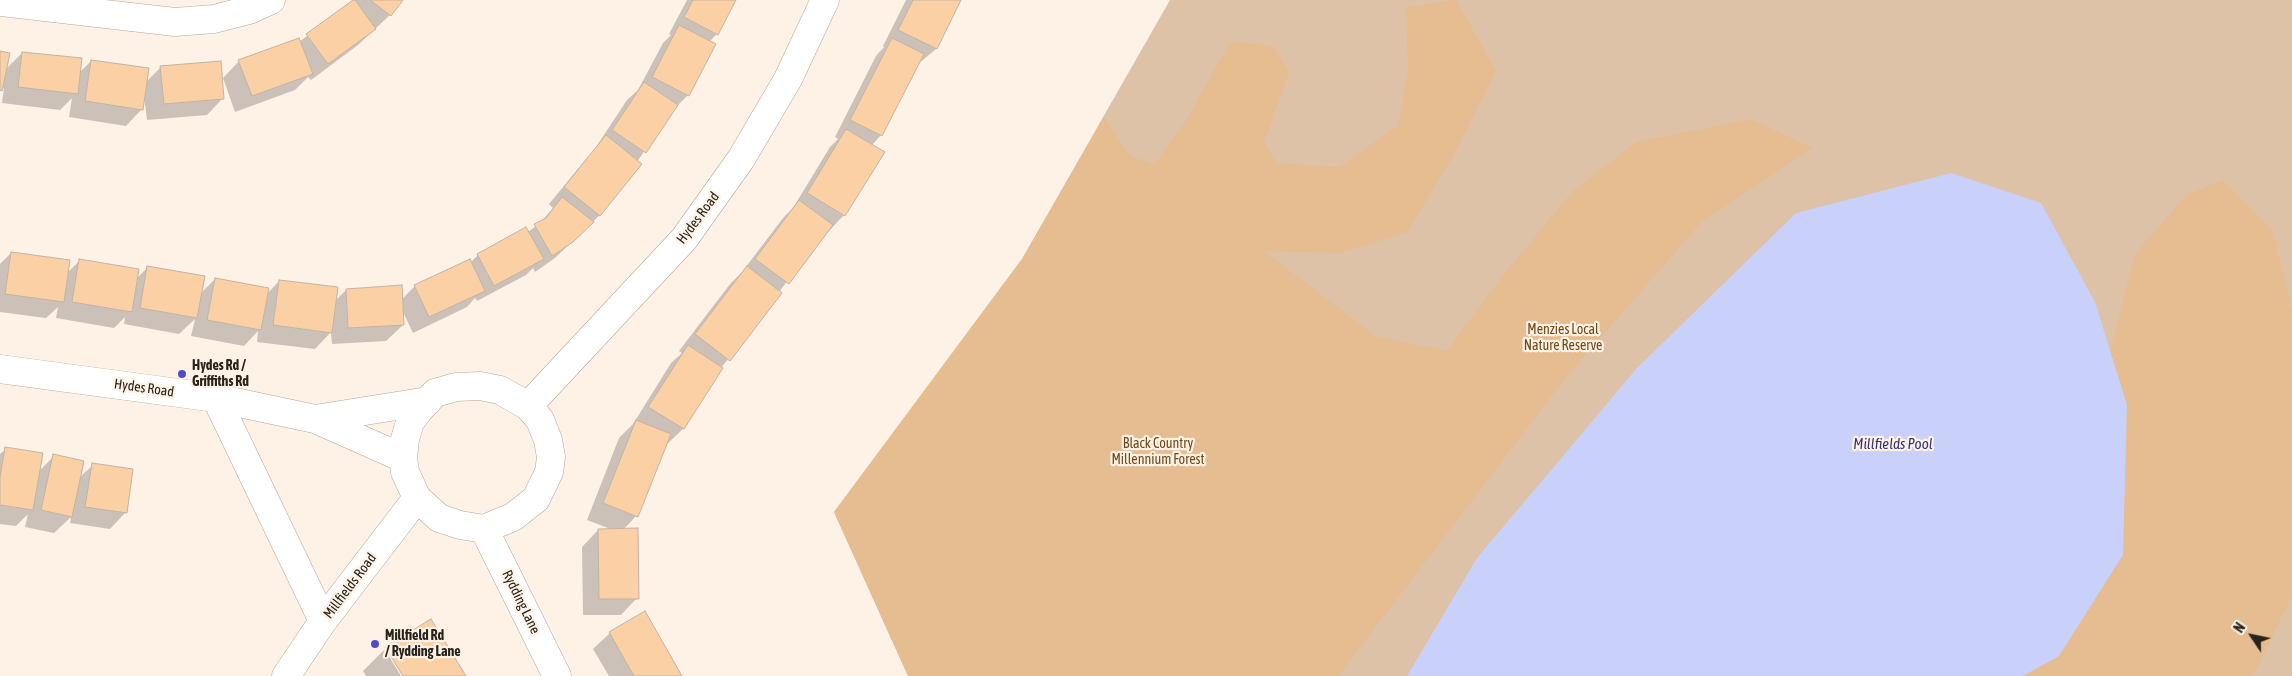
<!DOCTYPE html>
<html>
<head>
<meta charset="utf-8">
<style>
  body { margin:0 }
  #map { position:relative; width:2292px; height:676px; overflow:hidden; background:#fef2e6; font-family:"Asap Condensed",sans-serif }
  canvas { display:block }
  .north { position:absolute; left:2227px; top:611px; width:50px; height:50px; -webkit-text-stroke:4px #fef2e6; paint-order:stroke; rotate:304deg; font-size:14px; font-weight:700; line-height:20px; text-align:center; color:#28231d }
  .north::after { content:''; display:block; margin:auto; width:18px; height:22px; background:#28231d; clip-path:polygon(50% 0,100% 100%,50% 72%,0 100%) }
</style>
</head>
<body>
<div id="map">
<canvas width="2292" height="676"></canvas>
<div class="north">N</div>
</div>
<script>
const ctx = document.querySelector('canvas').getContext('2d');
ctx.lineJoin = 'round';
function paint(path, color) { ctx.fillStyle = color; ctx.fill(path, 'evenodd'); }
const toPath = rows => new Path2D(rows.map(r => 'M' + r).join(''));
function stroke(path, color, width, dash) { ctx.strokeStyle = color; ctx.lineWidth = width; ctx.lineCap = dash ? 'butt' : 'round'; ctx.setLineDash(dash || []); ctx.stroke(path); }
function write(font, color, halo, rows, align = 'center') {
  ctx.font = font + ' "Asap Condensed",sans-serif'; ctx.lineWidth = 4.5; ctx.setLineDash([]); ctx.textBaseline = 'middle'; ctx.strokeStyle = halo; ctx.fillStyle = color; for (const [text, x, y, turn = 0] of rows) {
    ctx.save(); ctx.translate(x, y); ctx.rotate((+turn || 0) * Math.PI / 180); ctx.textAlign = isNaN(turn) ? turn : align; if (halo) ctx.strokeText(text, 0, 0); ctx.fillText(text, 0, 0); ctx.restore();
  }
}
paint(toPath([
  [1170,0,2292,0,2292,676,908,676,834,512,1022,259]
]), '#ddc2a7');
paint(toPath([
  [1456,0,1496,71,1453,156,1407,232,1341,253,1264,251,1375,336,1447,351,1501,278,1573,191,1637,142,1751,119,1812,148,1701,222,1562,382,1338,676,908,676,834,512,1022,259,1104,117,1129,155,1154,165,1186,121,1230,42,1273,46,1289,72,1264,142,1276,163,1339,167,1398,126,1408,68,1406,7],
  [2223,180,2272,230,2292,308,2292,595,2253,676,2023,676,2059,656,2127,405,2110,351,2135,254,2187,195]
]), '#e6bc91');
paint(toPath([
  [1951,173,2041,203,2095,302,2127,405,2123,555,2059,656,2023,676,1407,676,1477,558,1637,368,1796,213]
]), '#c9d0fa');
paint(toPath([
  [354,0,402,0,390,15,358,45,311,80,308,77,295,90,235,112,223,78,239,61,299,42],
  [687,0,735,0,717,34,709,42,688,95,673,110,600,215,555,258,535,272,533,268,526,275,477,301,475,298,467,307,413,333,402,310,403,325,386,341,332,344,331,332,315,349,257,342,258,331,244,346,191,336,195,319,179,334,124,324,125,317,114,328,56,318,58,307,46,318,0,312,0,264,11,253,67,273,80,260,136,279,148,267,200,294,215,279,267,294,279,281,335,301,346,290,401,300,415,286,470,263,478,255,528,232,540,223,553,208,549,204,596,147,627,100,638,90,663,43,671,35,669,34],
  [906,0,960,0,936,49,918,64,881,135,872,145,844,215,828,232,826,231,779,292,780,293,721,368,683,429,666,445,636,516,623,530,637,598,621,615,583,615,582,547,598,530,613,530,587,520,619,438,633,424,671,363,682,353,679,351,730,284,742,272,783,218,793,208,830,147,838,139,835,137,876,56,884,47,883,46],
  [0,52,5,70,22,53,79,73,91,61,146,82,161,67,223,98,207,115,147,120,144,95,142,109,126,126,69,117,72,98,60,110,2,103,4,88,0,91],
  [6,449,39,471,54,456,79,478,93,465,126,512,110,529,70,523,71,517,54,533,25,527,28,514,16,526,0,524,0,454],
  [610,633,681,676,609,676,593,649],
  [386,648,465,676,404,676,390,653,387,653,401,676,366,676,363,671]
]), '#0003');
const building = toPath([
  [353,0,355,0,376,29,328,64,306,34,353,0],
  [370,0,403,0,391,16,370,0],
  [693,0,736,0,718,35,684,17,693,0],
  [913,0,961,0,937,49,898,30,913,0],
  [679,25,716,44,689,96,652,77,679,25],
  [299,38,313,74,252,96,238,60,299,38],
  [892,38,924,54,882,136,850,120,892,38],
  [0,51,10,53,2,91,0,90,0,51],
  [22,52,82,58,78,94,18,87,22,52],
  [91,60,149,68,143,110,85,101,91,60],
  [221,61,224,99,164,104,160,66,221,61],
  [644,82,678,105,646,153,612,130,644,82],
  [846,129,885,152,845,216,807,193,846,129],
  [606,135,642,164,600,216,564,187,606,135],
  [562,197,594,222,573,242,552,256,534,224,546,218,562,197],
  [799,200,833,225,789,284,755,259,799,200],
  [526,227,544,259,494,286,477,254,526,227],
  [11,252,70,260,64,302,5,294,11,252],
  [79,259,139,269,132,312,72,302,79,259],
  [470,259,485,291,429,317,414,285,470,259],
  [147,266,205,276,197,318,140,308,147,266],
  [747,266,782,293,730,361,695,334,747,266],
  [215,278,269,288,261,330,207,320,215,278],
  [279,280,338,287,332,333,273,325,279,280],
  [402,285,404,325,348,328,346,289,402,285],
  [688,345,723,368,684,429,648,407,688,345],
  [636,420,671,434,638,517,603,503,636,420],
  [5,447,43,453,33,510,0,505,0,477,5,447],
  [53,454,84,461,72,517,41,510,53,454],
  [92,463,133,469,127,513,85,507,92,463],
  [638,528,639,599,599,599,598,529,638,528],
  [645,611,682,676,634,676,609,632,645,611],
  [431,619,466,676,403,676,385,647,431,619]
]);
paint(building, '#fbd0a5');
stroke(building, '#c1b3a4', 1);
const minor = toPath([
  [0,2,175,22,214,19,249,10,271,0],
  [0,369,216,398,315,419,403,458],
  [480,386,500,390,528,406,540,420,548,440,551,457,549,472,536,499,513,517,484,529,460,525,439,518,417,498,405,472,403,458,405,439,410,422,419,410,435,393,456,387,480,386],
  [216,398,323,621],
  [528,406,684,239,741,159,788,79,825,0],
  [315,419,428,401],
  [484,529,557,676],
  [286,676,323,621,417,498]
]);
stroke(minor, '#b4a698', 29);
stroke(minor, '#fff', 28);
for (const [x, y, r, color] of [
  [182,374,5,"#4e4ec4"],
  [375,644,5,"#4e4ec4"]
]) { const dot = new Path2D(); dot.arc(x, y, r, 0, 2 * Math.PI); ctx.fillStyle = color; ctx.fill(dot); stroke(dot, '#fef2e6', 2); }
write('14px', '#28231d', '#fef2e6', [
  ["Hydes Road",698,218,-53],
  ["Hydes Road",144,388,8],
  ["Millfields Road",350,586,-53],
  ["Rydding Lane",521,602,64]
]);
write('14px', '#714917', '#fef2e6', [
  ["Menzies Local",1563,330],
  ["Nature Reserve",1563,346],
  ["Black Country",1158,444],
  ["Millennium Forest",1158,460]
]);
write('bold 14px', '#28231d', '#fef2e6', [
  ["Hydes Rd /",192,366],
  ["Griffiths Rd",192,382],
  ["Millfield Rd",385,636],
  ["/ Rydding Lane",385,652]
], 'left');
write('italic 15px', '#323573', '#fef2e6', [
  ["Millfields Pool",1893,444]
]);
</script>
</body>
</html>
